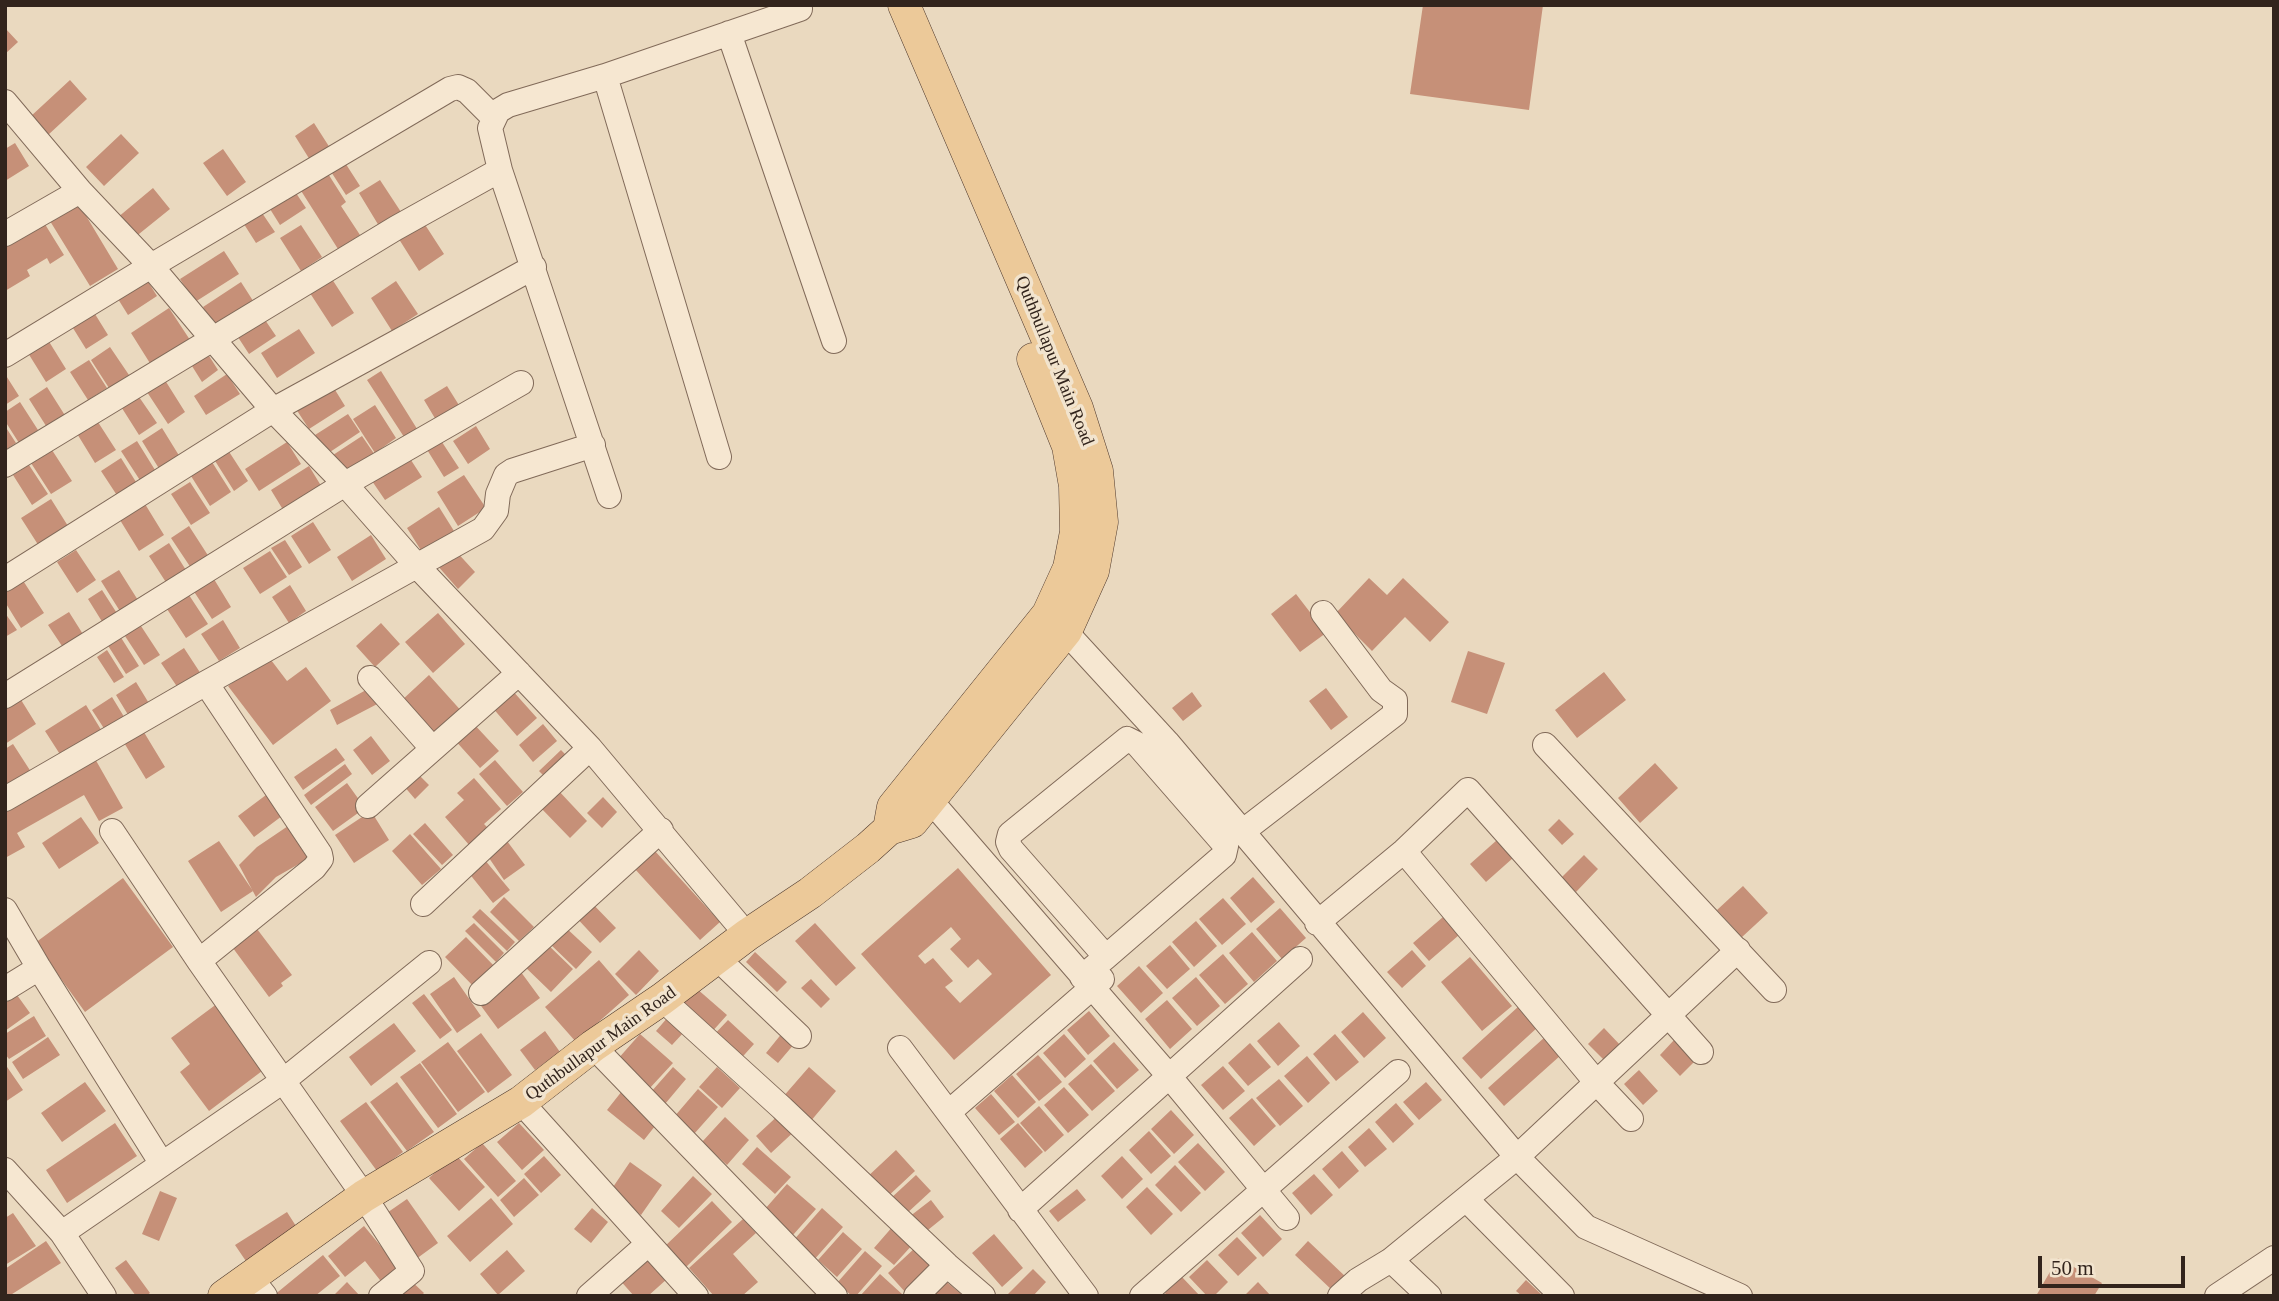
<!DOCTYPE html>
<html>
<head>
<meta charset="utf-8">
<style>
  body { margin:0 }
  #map { position:relative; width:2279px; height:1301px; overflow:hidden; background:#ead9bf; font-family:"Times New Roman",serif }
  canvas { display:block }
  .frame { position:absolute; inset:0; border:7px solid #32241c; pointer-events:none }
  .scale { position:absolute; left:2038px; top:1256px; width:147px; height:32px; box-sizing:border-box; border:4px solid #32241c; border-top:0; padding-left:9px; font-size:21px; line-height:24px; white-space:nowrap; color:#32241c; -webkit-text-stroke:5px #f2e4ce; paint-order:stroke }
</style>
</head>
<body>
<div id="map">
<canvas width="2279" height="1301"></canvas>
<div class="frame"></div>
<div class="scale">50 m</div>
</div>
<script>
const ctx = document.querySelector('canvas').getContext('2d');
ctx.lineJoin = 'round';
function paint(path, color) { ctx.fillStyle = color; ctx.fill(path, 'evenodd'); }
const toPath = rows => new Path2D(rows.map(r => 'M' + r).join(''));
function stroke(path, color, width, dash) { ctx.strokeStyle = color; ctx.lineWidth = width; ctx.lineCap = dash ? 'butt' : 'round'; ctx.setLineDash(dash || []); ctx.stroke(path); }
function write(font, color, halo, rows, align = 'center') {
  ctx.font = font + ' "Times New Roman",serif'; ctx.lineWidth = 7; ctx.setLineDash([]); ctx.textBaseline = 'middle'; ctx.strokeStyle = halo; ctx.fillStyle = color; for (const [text, x, y, turn = 0] of rows) {
    ctx.save(); ctx.translate(x, y); ctx.rotate((+turn || 0) * Math.PI / 180); ctx.textAlign = isNaN(turn) ? turn : align; if (halo) ctx.strokeText(text, 0, 0); ctx.fillText(text, 0, 0); ctx.restore();
  }
}
paint(toPath([
  [1423,5,1543,5,1529,110,1410,94],
  [5,28,18,42,5,54],
  [70,80,87,99,48,135,30,117],
  [314,123,330,148,310,160,295,136],
  [121,134,139,153,104,186,86,167],
  [15,143,29,166,5,181,5,149],
  [223,149,246,182,227,196,203,163],
  [342,158,360,186,346,195,328,167],
  [325,169,346,202,341,206,360,235,338,249,298,186],
  [380,180,401,212,379,226,359,193],
  [290,184,306,208,280,225,265,201],
  [153,188,170,209,134,238,117,218],
  [79,204,118,269,90,286,50,221],
  [260,210,275,232,256,243,242,221],
  [422,220,444,254,419,271,397,236],
  [43,221,64,255,50,264,47,258,27,270,30,276,5,291,5,245],
  [301,225,322,257,301,271,280,238],
  [224,251,239,274,195,302,180,279],
  [330,276,354,313,332,327,308,290],
  [147,280,157,296,128,315,118,299],
  [396,281,418,314,392,331,371,298],
  [241,282,257,307,218,331,203,307],
  [90,306,108,335,86,349,68,320],
  [169,308,192,343,153,368,131,333],
  [261,314,276,336,249,354,234,331],
  [299,329,315,353,277,378,261,353],
  [48,340,66,369,46,382,28,353],
  [110,347,129,375,109,388,91,360],
  [204,348,218,370,202,382,187,358],
  [89,360,107,388,88,400,70,372],
  [381,371,419,432,406,440,367,380],
  [5,374,19,396,5,405],
  [227,374,240,394,206,415,194,396],
  [163,377,185,412,168,424,145,389],
  [332,385,345,406,309,429,296,409],
  [447,386,462,410,439,425,424,400],
  [47,387,66,417,48,429,29,399],
  [137,394,157,423,139,435,120,405],
  [20,402,38,430,19,443,5,421,5,412],
  [375,405,396,438,375,453,353,419],
  [348,414,360,432,327,454,315,435],
  [96,419,116,450,95,463,76,432],
  [5,426,16,443,5,450],
  [476,426,490,449,468,464,453,441],
  [162,428,183,462,163,475,142,441],
  [362,436,375,455,343,476,330,457],
  [440,439,459,468,444,477,426,448],
  [137,441,160,478,145,488,121,451],
  [287,442,301,464,259,491,245,469],
  [226,447,248,481,234,491,212,456],
  [52,450,72,481,51,494,31,463],
  [409,457,422,477,385,500,372,481],
  [121,458,141,490,122,503,101,471],
  [212,462,231,492,210,506,191,476],
  [29,465,48,494,32,505,13,475],
  [309,466,323,489,285,513,271,490],
  [464,475,486,508,458,526,437,492],
  [190,482,210,513,191,525,171,494],
  [51,499,73,534,44,554,21,518],
  [145,504,164,535,139,551,120,520],
  [439,507,454,531,422,552,407,528],
  [313,522,331,550,309,564,291,536],
  [189,526,209,557,191,568,171,538],
  [371,535,386,559,352,581,337,557],
  [285,540,302,567,289,575,271,548],
  [169,543,189,575,169,587,149,556],
  [454,549,475,572,458,589,437,565],
  [76,550,96,580,77,593,57,562],
  [270,551,287,577,260,594,243,568],
  [119,570,141,605,123,616,101,581],
  [209,571,231,607,212,619,189,584],
  [1369,578,1387,595,1403,578,1449,622,1430,642,1405,617,1372,651,1335,614],
  [22,579,44,613,21,628,5,602,5,590],
  [290,585,306,611,289,623,272,597],
  [102,590,120,618,106,628,88,599],
  [1296,594,1326,633,1300,652,1271,614],
  [189,595,208,624,186,638,167,609],
  [69,612,86,639,66,652,48,625],
  [5,613,17,630,5,637],
  [438,613,465,644,433,673,405,642],
  [223,620,240,648,219,661,201,634],
  [139,623,160,655,144,665,123,633],
  [381,623,400,644,375,667,356,646],
  [120,636,139,666,126,674,107,644],
  [184,648,201,674,178,688,161,663],
  [107,650,124,677,114,683,97,657],
  [1468,651,1505,663,1487,714,1451,702],
  [268,656,287,681,306,667,331,701,273,745,228,686],
  [1604,672,1626,700,1577,738,1555,710],
  [429,675,464,714,435,739,401,701],
  [136,682,150,705,130,718,116,695],
  [375,685,383,701,337,725,330,710],
  [1326,688,1348,717,1331,730,1309,701],
  [511,689,537,718,517,736,491,706],
  [1192,692,1202,706,1183,721,1172,708],
  [18,695,36,724,5,744,5,703],
  [112,697,126,720,107,733,92,710],
  [86,705,103,733,63,759,45,731],
  [472,722,499,751,480,768,453,738],
  [543,724,557,741,533,762,519,745],
  [142,729,165,767,146,779,123,741],
  [371,736,390,761,372,775,353,750],
  [13,744,33,775,11,789,5,780,5,749],
  [336,748,345,760,303,790,294,777],
  [561,750,568,757,546,778,539,771],
  [94,757,123,808,99,821,84,795,17,833,25,847,5,858,5,807],
  [495,760,523,792,507,806,479,774],
  [1655,763,1678,788,1640,823,1618,798],
  [345,764,352,774,311,805,304,795],
  [417,773,429,785,415,799,403,785],
  [474,778,501,809,484,824,489,829,470,846,445,817,464,800,457,793],
  [347,783,365,808,333,831,315,807],
  [557,789,587,821,570,838,539,806],
  [266,795,282,816,254,837,238,816],
  [603,797,617,812,602,828,587,813],
  [371,811,389,840,354,863,335,835],
  [81,817,99,843,59,869,42,843],
  [1559,819,1574,834,1562,845,1548,830],
  [425,823,453,855,442,865,413,834],
  [291,824,313,856,276,877,256,897,239,865,257,847],
  [410,834,441,869,422,885,392,851],
  [1497,840,1513,858,1486,882,1470,864],
  [219,841,253,891,221,912,188,861],
  [507,841,525,865,504,880,487,855],
  [654,850,720,922,700,940,634,868],
  [1584,855,1598,869,1576,892,1561,878],
  [484,859,510,890,493,903,468,872],
  [958,868,1051,975,954,1060,861,954],
  [951,927,961,939,950,949,968,968,978,959,992,974,960,1003,945,987,953,981,933,958,925,964,918,956],
  [1253,877,1275,902,1251,923,1230,898],
  [123,878,173,947,85,1012,35,943],
  [1743,886,1768,913,1742,937,1717,910],
  [504,897,534,927,519,941,490,912],
  [1223,898,1246,924,1222,945,1199,919],
  [588,899,616,928,600,943,573,914],
  [1280,908,1306,938,1282,959,1256,929],
  [480,909,515,942,507,951,472,917],
  [1443,917,1459,935,1429,961,1413,943],
  [1196,921,1217,946,1194,967,1172,942],
  [474,923,504,953,496,962,465,931],
  [815,923,856,968,836,986,795,941],
  [254,925,292,975,281,983,283,986,269,997,230,944],
  [564,926,592,952,576,969,548,942],
  [1252,932,1277,961,1254,982,1229,953],
  [466,937,497,969,476,989,445,957],
  [544,941,573,969,551,992,522,964],
  [1170,945,1190,969,1167,989,1146,966],
  [639,950,659,971,636,995,615,974],
  [1412,950,1426,966,1402,988,1387,972],
  [755,952,787,982,777,992,746,962],
  [1223,954,1248,984,1225,1004,1199,975],
  [1470,957,1512,1006,1482,1031,1441,982],
  [599,960,629,995,576,1042,545,1007],
  [1139,966,1163,993,1141,1013,1117,986],
  [518,968,540,998,498,1029,476,999],
  [454,977,481,1016,457,1033,430,994],
  [1196,977,1220,1006,1197,1026,1172,998],
  [811,979,830,999,821,1008,801,988],
  [696,988,727,1015,710,1034,679,1007],
  [424,994,452,1030,440,1039,412,1003],
  [17,995,30,1013,5,1031,5,1003],
  [1167,1000,1192,1029,1170,1049,1145,1019],
  [218,1003,266,1068,209,1111,180,1072,190,1064,171,1038],
  [1519,1006,1538,1027,1481,1079,1462,1058],
  [1089,1011,1110,1036,1088,1055,1067,1030],
  [1363,1012,1386,1038,1364,1058,1341,1032],
  [34,1016,46,1036,9,1059,5,1054,5,1034],
  [668,1017,684,1032,672,1045,656,1031],
  [728,1020,754,1044,736,1064,710,1039],
  [1279,1022,1300,1046,1278,1066,1257,1041],
  [394,1023,416,1051,371,1086,349,1057],
  [1604,1028,1622,1047,1607,1063,1588,1044],
  [545,1031,560,1052,535,1070,520,1050],
  [783,1032,795,1043,778,1063,766,1053],
  [481,1033,512,1075,488,1093,457,1051],
  [640,1034,673,1063,649,1089,617,1060],
  [1064,1034,1086,1059,1065,1078,1043,1053],
  [1335,1034,1359,1062,1336,1081,1313,1054],
  [48,1037,60,1055,23,1079,12,1062],
  [1545,1037,1561,1055,1504,1106,1488,1088],
  [1675,1039,1696,1060,1680,1076,1660,1055],
  [448,1042,485,1092,458,1112,421,1062],
  [1114,1042,1139,1070,1117,1089,1093,1061],
  [1250,1043,1271,1067,1248,1086,1228,1063],
  [1038,1055,1062,1082,1039,1101,1016,1074],
  [1307,1056,1330,1083,1308,1103,1284,1076],
  [420,1063,457,1114,438,1128,400,1077],
  [5,1064,23,1090,5,1102],
  [1091,1064,1115,1091,1092,1111,1068,1084],
  [1223,1066,1245,1091,1223,1110,1201,1085],
  [673,1067,686,1079,665,1104,651,1092],
  [717,1067,740,1088,722,1108,699,1087],
  [809,1067,836,1091,810,1122,782,1098],
  [1639,1070,1658,1091,1643,1105,1624,1084],
  [1012,1075,1036,1102,1018,1118,994,1091],
  [1279,1079,1303,1106,1280,1126,1256,1098],
  [85,1082,106,1111,62,1142,41,1113],
  [397,1082,434,1132,407,1151,370,1102],
  [1426,1082,1442,1100,1419,1120,1403,1102],
  [1064,1087,1089,1115,1068,1133,1044,1105],
  [698,1089,718,1107,694,1134,674,1117],
  [622,1091,659,1121,644,1140,607,1110],
  [991,1094,1015,1122,999,1135,975,1108],
  [1252,1098,1276,1126,1254,1146,1229,1118],
  [366,1102,403,1152,377,1171,340,1121],
  [1396,1103,1414,1124,1393,1143,1375,1122],
  [1039,1106,1064,1135,1045,1152,1020,1123],
  [1171,1110,1194,1135,1174,1154,1151,1129],
  [783,1111,798,1128,771,1153,756,1136],
  [725,1117,749,1140,727,1165,702,1142],
  [115,1123,137,1156,67,1203,46,1170],
  [519,1123,544,1150,522,1170,497,1142],
  [1018,1123,1043,1152,1025,1168,1000,1139],
  [1369,1128,1387,1149,1365,1167,1348,1147],
  [1149,1131,1171,1156,1151,1174,1129,1150],
  [482,1143,516,1181,498,1197,464,1159],
  [1198,1143,1225,1172,1205,1191,1178,1162],
  [757,1147,791,1177,775,1194,742,1164],
  [896,1150,915,1171,884,1200,865,1179],
  [1342,1151,1359,1171,1339,1189,1322,1169],
  [455,1154,485,1187,459,1211,429,1178],
  [544,1156,561,1175,541,1193,524,1174],
  [1122,1156,1143,1179,1122,1199,1101,1176],
  [630,1162,662,1185,641,1215,609,1193],
  [1175,1165,1201,1193,1181,1212,1155,1185],
  [1314,1174,1333,1195,1311,1215,1292,1193],
  [916,1175,931,1191,905,1215,890,1199],
  [693,1176,712,1194,679,1228,661,1211],
  [524,1178,539,1195,514,1217,500,1200],
  [787,1184,816,1209,793,1235,765,1209],
  [1147,1187,1173,1214,1151,1235,1126,1207],
  [1077,1189,1086,1200,1058,1222,1049,1211],
  [160,1191,177,1198,159,1241,142,1234],
  [491,1198,513,1224,470,1262,447,1236],
  [407,1199,438,1243,412,1262,381,1217],
  [931,1200,944,1217,923,1234,909,1217],
  [712,1201,732,1222,684,1269,663,1248],
  [592,1208,608,1222,591,1243,574,1229],
  [822,1208,843,1227,813,1261,792,1242],
  [287,1212,303,1237,252,1270,235,1245],
  [13,1213,36,1246,5,1265,5,1218],
  [1260,1215,1282,1239,1263,1257,1241,1233],
  [743,1219,756,1233,733,1254,758,1282,742,1296,714,1296,689,1268],
  [894,1225,914,1243,894,1265,874,1248],
  [364,1226,404,1274,387,1289,365,1261,345,1277,328,1256],
  [843,1232,862,1249,837,1277,818,1260],
  [994,1234,1023,1268,1002,1287,972,1253],
  [1237,1237,1257,1258,1238,1276,1218,1255],
  [46,1241,61,1263,9,1296,5,1296,5,1269],
  [1308,1241,1347,1278,1334,1292,1295,1255],
  [916,1247,934,1267,906,1293,888,1273],
  [507,1250,525,1271,498,1295,480,1274],
  [865,1251,882,1266,856,1296,852,1296,837,1283],
  [645,1254,667,1279,648,1296,634,1296,618,1278],
  [323,1255,340,1276,315,1296,273,1296],
  [2058,1258,2102,1283,2094,1296,2036,1296],
  [126,1260,150,1293,146,1296,136,1296,115,1268],
  [1207,1260,1228,1282,1214,1296,1207,1296,1189,1277],
  [1033,1269,1046,1282,1033,1296,1006,1296],
  [880,1274,902,1294,900,1296,860,1296],
  [407,1277,424,1293,421,1296,389,1296],
  [1182,1277,1200,1296,1167,1296,1165,1293],
  [943,1279,961,1294,959,1296,928,1296],
  [1526,1280,1543,1296,1522,1296,1516,1291],
  [347,1282,360,1296,333,1296],
  [1258,1282,1271,1296,1244,1296]
]), '#c69078');
const minor = toPath([
  [729,33,834,341],
  [605,76,719,457],
  [5,102,80,191,151,266,273,410,345,484,418,567,590,748,747,935],
  [500,170,609,496],
  [5,234,80,191],
  [5,355,151,266,450,89,458,87,467,91,493,117],
  [5,465,396,228,500,170,490,128,498,111,508,105,605,76,800,9],
  [5,579,273,410,534,267],
  [1054,619,1167,742,1517,1157,1586,1227,1740,1296],
  [370,678,432,748],
  [5,696,345,484,521,383],
  [1545,745,1774,990],
  [5,799,206,683,483,529,496,511,498,494,506,475,512,471,593,445],
  [931,801,1169,1076,1287,1218],
  [368,806,519,673],
  [112,831,199,961,364,1196,412,1271,381,1296],
  [1242,832,1395,714,1395,700,1381,690,1323,613],
  [1404,851,1597,1083,1631,1119],
  [423,904,590,748],
  [5,910,39,968,162,1164],
  [1317,923,1404,851,1468,790,1701,1052],
  [717,958,799,1036],
  [199,961,314,868,321,859,320,854,206,683],
  [1082,977,1106,957,1224,855,1226,846,1137,744,1127,739,1010,834,1008,842,1011,849,1106,957],
  [5,989,39,968],
  [481,993,661,830],
  [662,999,782,1108,947,1265,983,1296],
  [593,1046,835,1296],
  [900,1048,1086,1296],
  [521,1102,696,1296],
  [949,1112,1102,979],
  [5,1170,62,1233,104,1296],
  [1467,1200,1562,1296],
  [1020,1210,1300,959],
  [62,1233,283,1081,429,963],
  [1391,1260,1429,1296],
  [250,1277,265,1296],
  [589,1296,648,1244],
  [916,1296,947,1265],
  [1142,1296,1398,1072],
  [1340,1296,1358,1280,1391,1260,1517,1157,1738,950],
  [2217,1296,2274,1258]
]);
const major = toPath([
  [889,829,893,807,1048,614,1069,568,1076,532,1075,486,1068,446,1033,359],
  [224,1296,364,1196,521,1102,593,1046,662,999,747,935,810,893,868,848,889,829,912,822,1066,631,1093,571,1102,522,1097,471,1077,408,904,5]
]);
stroke(minor, '#816a59', 26);
stroke(major, '#4f392d', 33);
stroke(minor, '#f6e7d1', 24);
stroke(major, '#ecc999', 32);
write('18px', '#32241c', '#f2e4ce', [
  ["Quthbullapur Main Road",1054,361,68],
  ["Quthbullapur Main Road",601,1044,-36]
]);
</script>
</body>
</html>
